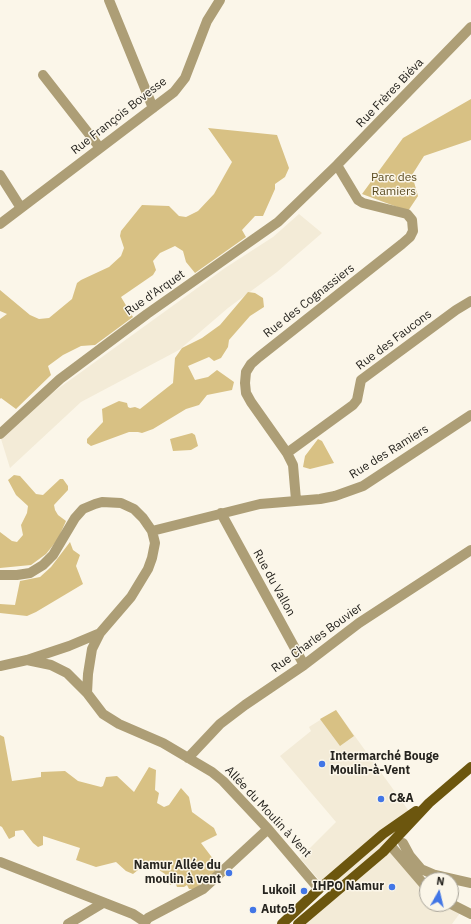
<!DOCTYPE html>
<html>
<head>
<meta charset="utf-8">
<style>
  body { margin:0 }
  #map { position:relative; width:471px; height:924px; overflow:hidden; background:#fbf6e9; font-family:"IBM Plex Sans",sans-serif }
  canvas { display:block }
  .north { position:absolute; left:419px; top:872px; width:40px; height:40px; box-sizing:border-box; background:#fbf6e9; border:1px solid #a6a298; border-radius:50%; rotate:8deg; font-size:11px; font-weight:700; line-height:16px; text-align:center; color:#26241f }
  .north::after { content:''; display:block; margin:auto; width:14px; height:18px; background:#4276e6; clip-path:polygon(50% 0,100% 100%,50% 72%,0 100%) }
</style>
</head>
<body>
<div id="map">
<canvas width="471" height="924"></canvas>
<div class="north">N</div>
</div>
<script>
const ctx = document.querySelector('canvas').getContext('2d');
ctx.lineJoin = 'round';
function paint(path, color) { ctx.fillStyle = color; ctx.fill(path, 'evenodd'); }
const toPath = rows => new Path2D(rows.map(r => 'M' + r).join(''));
function stroke(path, color, width, dash) { ctx.strokeStyle = color; ctx.lineWidth = width; ctx.lineCap = dash ? 'butt' : 'round'; ctx.setLineDash(dash || []); ctx.stroke(path); }
function write(font, color, halo, rows, align = 'center') {
  ctx.font = font + ' "IBM Plex Sans",sans-serif'; ctx.lineWidth = 3; ctx.setLineDash([]); ctx.textBaseline = 'middle'; ctx.strokeStyle = halo; ctx.fillStyle = color; for (const [text, x, y, turn = 0] of rows) {
    ctx.save(); ctx.translate(x, y); ctx.rotate((+turn || 0) * Math.PI / 180); ctx.textAlign = isNaN(turn) ? turn : align; if (halo) ctx.strokeText(text, 0, 0); ctx.fillText(text, 0, 0); ctx.restore();
  }
}
paint(toPath([
  [299,214,322,233,277,272,228,308,179,350,81,402,10,468,1,439,30,409,225,268,273,237],
  [336,710,411,814,390,845,427,889,427,904,443,904,460,913,452,924,299,924,333,896,300,858,336,822,280,756,311,731,309,727]
]), '#f3ebd7');
paint(toPath([
  [471,99,471,140,424,156,412,175,418,196,408,211,362,194,403,138],
  [208,128,277,135,289,168,285,177,275,184,275,189,263,216,255,216,242,230,246,237,195,273,186,262,183,251,175,246,160,253,153,261,156,270,153,275,121,297,133,317,95,345,81,346,63,355,48,366,51,375,16,409,1,398,0,399,0,319,7,314,0,311,0,290,30,315,39,319,49,318,72,299,77,283,81,280,109,267,121,256,124,248,120,236,121,231,142,205,169,206,179,216,186,217,198,211,214,194,232,162],
  [248,292,255,293,263,298,264,307,250,316,229,340,228,347,221,358,214,361,209,357,188,366,195,380,208,377,217,370,234,382,232,390,207,395,199,405,186,409,153,429,142,433,138,432,129,432,91,446,87,443,87,439,103,422,102,409,119,401,127,403,128,407,130,408,135,407,140,409,173,383,175,358,182,348,202,338,220,325],
  [192,433,195,435,198,446,191,450,173,451,170,439],
  [318,439,322,441,334,463,310,469,303,467,305,456],
  [14,475,20,476,36,494,43,495,60,479,63,479,68,486,68,490,54,505,55,510,58,515,66,521,58,539,46,554,31,565,0,568,0,532,12,541,17,542,23,535,21,525,27,513,28,506,16,495,8,480],
  [70,542,73,550,80,555,76,566,83,584,36,612,27,616,0,613,0,604,15,605,20,581,40,577,51,567],
  [336,710,354,736,340,746,320,719],
  [0,735,4,737,12,781,41,777,41,772,65,771,78,781,101,787,103,786,106,777,117,776,134,792,149,767,156,770,155,790,159,793,157,803,164,807,169,805,181,788,189,797,192,812,214,828,217,835,201,843,220,868,195,889,189,889,187,885,184,887,177,887,175,882,170,885,165,874,153,866,143,866,133,874,126,871,116,862,96,867,76,860,80,848,43,836,43,845,38,847,33,843,23,830,15,831,15,836,9,839,2,827,0,826]
]), '#d8c184');
stroke(toPath([
  [109,0,153,108],
  [43,75,100,148],
  [0,175,21,208],
  [0,224,174,92,185,78,207,21,220,0],
  [0,434,60,379,147,314,278,222,337,165,471,27],
  [287,453,353,405,357,400,361,380,456,310,471,301],
  [296,500,293,465,287,453,251,402,246,393,245,383,246,372,251,364,259,357,402,244,410,237,413,231,412,220,407,214,363,203,358,200,337,165],
  [221,513,304,665],
  [152,531,260,504,320,499,335,496,363,486,471,415],
  [0,575,17,575,30,573,43,565,53,555,75,518,83,509,95,504,102,502,121,503,134,509,143,518,152,531,155,543,152,558,148,569,131,597,100,633,92,649,88,674,87,693,103,714,119,724,163,743,212,772,223,781,268,829,319,889],
  [27,660,69,646,100,633],
  [0,666,27,660,51,665,67,673,87,693],
  [188,758,220,724,245,705,304,665,359,623,471,550],
  [403,843,410,856,421,869,435,875,471,883],
  [390,845,427,888],
  [0,862,133,914,145,922],
  [451,904,471,914],
  [68,924,103,903],
  [144,924,148,918,203,889,268,829]
]), '#ad9e76', 10);
stroke(toPath([
  [282,924,319,889,383,834,416,811],
  [298,924,383,852,429,803,471,767]
]), '#6c560e', 10);
for (const [x, y, r, color] of [
  [322,764,4,"#4276e6"],
  [381,799,4,"#4276e6"],
  [229,873,4,"#4276e6"],
  [392,887,4,"#4276e6"],
  [304,891,4,"#4276e6"],
  [253,910,4,"#4276e6"]
]) { const dot = new Path2D(); dot.arc(x, y, r, 0, 2 * Math.PI); ctx.fillStyle = color; ctx.fill(dot); stroke(dot, '#fbf6e9', 1.5); }
write('12px', '#26241f', '#fbf6e9', [
  ["Rue Frères Biéva",390,93,-46],
  ["Rue François Bovesse",119,116,-38],
  ["Rue d'Arquet",155,293,-35],
  ["Rue des Cognassiers",309,301,-38],
  ["Rue des Faucons",394,340,-37],
  ["Rue des Ramiers",389,452,-32],
  ["Rue du Vallon",274,583,61],
  ["Rue Charles Bouvier",317,638,-36],
  ["Allée du Moulin à Vent",268,812,47]
]);
write('12px', '#5a4b20', '#fbf6e9', [
  ["Parc des",394,178],
  ["Ramiers",394,192]
]);
write('bold 12px', '#26241f', '#fbf6e9', [
  ["Intermarché Bouge",330,757],
  ["Moulin-à-Vent",330,771],
  ["C&A",389,799],
  ["Namur Allée du",221,866,"right"],
  ["moulin à vent",221,880,"right"],
  ["IHPO Namur",384,887,"right"],
  ["Lukoil",296,891,"right"],
  ["Auto5",261,910]
], 'left');
</script>
</body>
</html>
